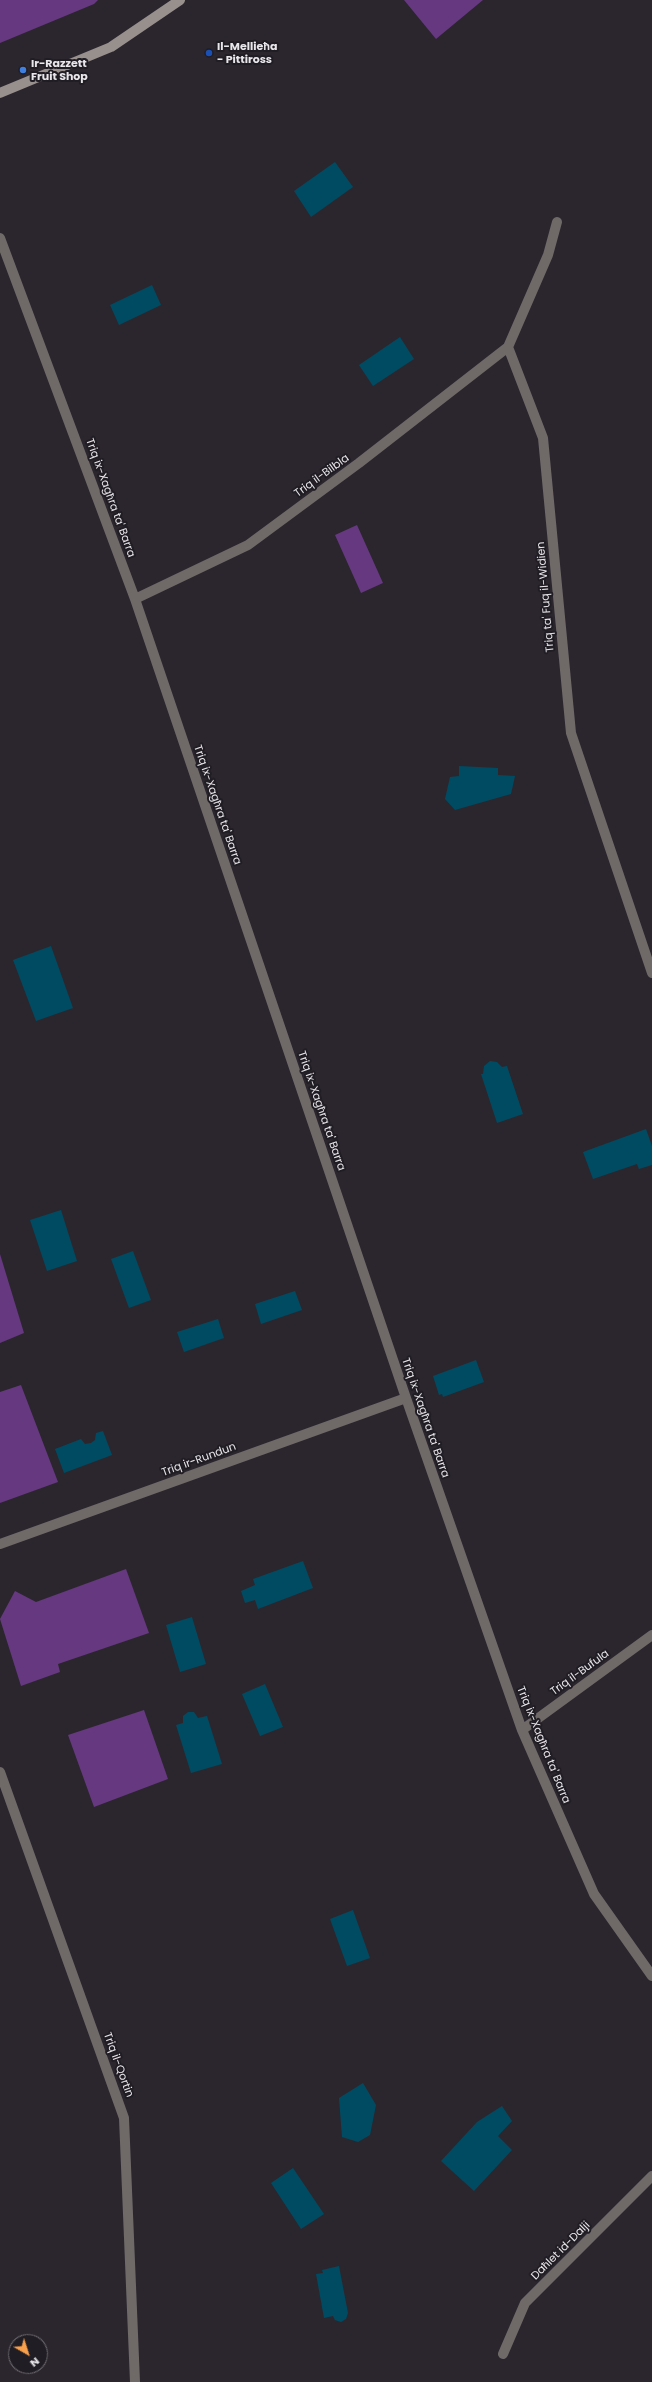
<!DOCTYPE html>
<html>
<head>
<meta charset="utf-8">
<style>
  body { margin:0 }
  #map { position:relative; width:652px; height:2382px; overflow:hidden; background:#2b262e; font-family:Poppins,sans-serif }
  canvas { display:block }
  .north { position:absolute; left:8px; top:2334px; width:40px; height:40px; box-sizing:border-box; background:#211d24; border:1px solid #716d74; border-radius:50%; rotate:141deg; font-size:11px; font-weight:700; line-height:16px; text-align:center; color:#e9e6eb }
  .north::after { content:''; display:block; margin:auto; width:14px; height:18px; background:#f9a04c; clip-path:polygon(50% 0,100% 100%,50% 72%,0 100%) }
</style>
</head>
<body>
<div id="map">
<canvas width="652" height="2382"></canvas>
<div class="north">N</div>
</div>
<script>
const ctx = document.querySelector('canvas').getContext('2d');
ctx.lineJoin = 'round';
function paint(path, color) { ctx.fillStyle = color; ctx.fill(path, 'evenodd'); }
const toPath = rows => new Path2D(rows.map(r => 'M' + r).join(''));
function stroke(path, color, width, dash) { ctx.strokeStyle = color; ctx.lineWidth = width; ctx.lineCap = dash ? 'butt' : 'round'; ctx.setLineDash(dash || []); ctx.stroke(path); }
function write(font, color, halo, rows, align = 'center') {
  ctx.font = font + ' Poppins,sans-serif'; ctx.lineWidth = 4; ctx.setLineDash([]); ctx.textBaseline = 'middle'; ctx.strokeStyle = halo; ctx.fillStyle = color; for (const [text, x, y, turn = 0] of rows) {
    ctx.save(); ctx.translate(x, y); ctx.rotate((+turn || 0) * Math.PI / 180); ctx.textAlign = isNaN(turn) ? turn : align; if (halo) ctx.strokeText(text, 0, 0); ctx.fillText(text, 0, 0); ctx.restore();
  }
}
paint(toPath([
  [335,162,353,187,311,217,294,191],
  [152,285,161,305,119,325,110,305],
  [400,337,414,359,373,386,359,365],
  [459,766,498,768,498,775,515,776,511,794,455,810,445,799,450,777,459,776],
  [51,946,73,1008,36,1021,13,960],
  [490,1061,497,1062,502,1067,507,1066,523,1114,497,1123,481,1074,483,1074,484,1066],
  [646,1129,652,1146,652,1165,639,1169,637,1164,593,1179,583,1152],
  [61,1210,77,1261,47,1271,30,1220],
  [133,1251,151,1300,129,1308,111,1259],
  [295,1291,302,1310,261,1324,255,1304],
  [218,1319,224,1338,184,1352,177,1332],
  [476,1360,484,1382,443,1397,442,1394,439,1395,433,1376],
  [103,1431,112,1455,64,1473,55,1449,81,1439,85,1444,91,1443,95,1440,96,1433],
  [303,1561,313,1588,258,1609,255,1600,245,1603,241,1591,255,1585,253,1579],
  [192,1617,206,1664,180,1672,166,1625],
  [265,1684,283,1727,260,1736,242,1694],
  [188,1712,194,1712,198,1718,207,1716,222,1764,191,1773,176,1725,183,1723,183,1716],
  [353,1910,370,1958,347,1966,330,1919],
  [363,2083,376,2105,370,2135,358,2142,342,2137,339,2098],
  [502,2106,512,2121,498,2136,512,2150,474,2191,441,2161,477,2122],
  [293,2168,324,2214,301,2229,271,2183],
  [339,2266,348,2313,346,2319,341,2322,335,2320,333,2316,324,2318,316,2274,323,2273,322,2270]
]), '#004b61');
paint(toPath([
  [0,0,98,0,94,4,0,43],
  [404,0,483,0,436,39],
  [357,525,383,583,361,593,335,535],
  [0,1254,24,1333,0,1343],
  [21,1385,58,1482,0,1503,0,1392],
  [126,1569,149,1633,58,1664,60,1672,21,1686,0,1619,15,1591,36,1602],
  [144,1710,168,1779,94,1807,68,1735]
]), '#65387f');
stroke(toPath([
  [557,222,548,255,508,347,543,438,571,733,652,973],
  [0,238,135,599,406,1398,522,1730,594,1894,652,1976],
  [135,599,248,545,359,463,508,347],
  [0,1544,406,1398],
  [522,1730,652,1635],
  [0,1772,124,2118,135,2382],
  [503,2354,525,2303,652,2176]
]), '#6f6a68', 10);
stroke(toPath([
  [0,93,111,47,180,0]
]), '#97908d', 10);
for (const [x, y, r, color] of [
  [209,53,4,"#1a4fb4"],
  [23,70,4,"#3f7fe0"]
]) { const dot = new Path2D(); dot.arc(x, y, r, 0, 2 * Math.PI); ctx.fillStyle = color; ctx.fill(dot); stroke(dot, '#211d24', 1.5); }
write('bold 11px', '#e9e6eb', '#211d24', [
  ["Il-Mellieħa",217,47],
  ["- Pittiross",217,60],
  ["Ir-Razzett",31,64],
  ["Fruit Shop",31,77]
], 'left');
write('11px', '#e9e6eb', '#211d24', [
  ["Triq il-Bilbla",322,476,-36],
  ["Triq ix-Xagħra ta' Barra",110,498,70],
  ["Triq ta' Fuq il-Widien",546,597,-95],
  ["Triq ix-Xagħra ta' Barra",217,805,71],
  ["Triq ix-Xagħra ta' Barra",321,1111,71],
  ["Triq ix-Xagħra ta' Barra",425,1418,71],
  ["Triq ir-Rundun",199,1460,-20],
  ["Triq il-Bufula",580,1673,-36],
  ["Triq ix-Xagħra ta' Barra",543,1745,68],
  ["Triq il-Qortin",118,2065,70],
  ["Daħlet id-Dalji",561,2251,-45]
]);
</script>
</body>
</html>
